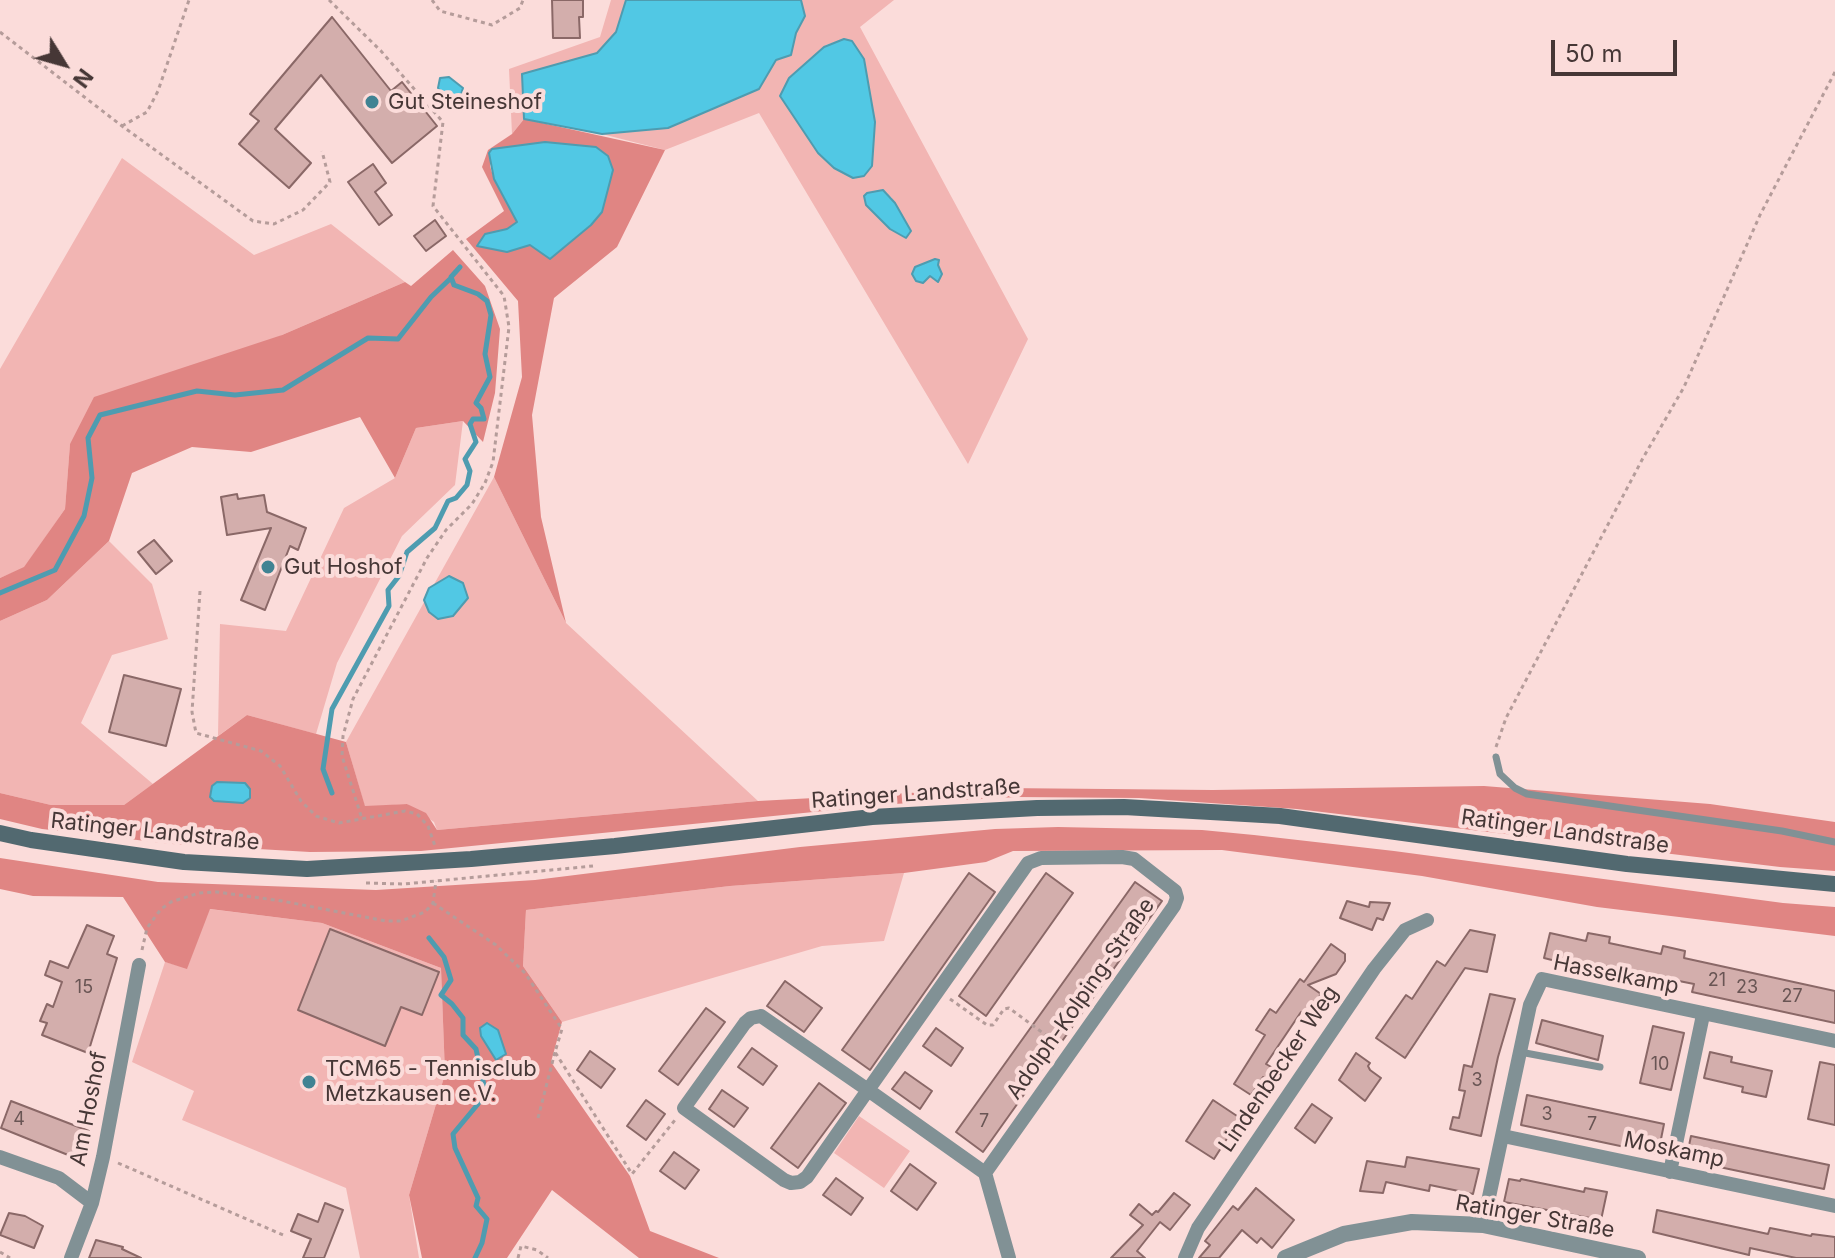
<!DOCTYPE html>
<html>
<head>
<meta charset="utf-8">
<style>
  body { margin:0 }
  #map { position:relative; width:1835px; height:1258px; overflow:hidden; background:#fbdcda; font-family:Inter,sans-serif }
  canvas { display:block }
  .north { position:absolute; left:24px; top:24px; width:80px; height:80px; -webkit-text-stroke:6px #fbdcda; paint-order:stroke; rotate:127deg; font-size:22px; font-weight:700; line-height:32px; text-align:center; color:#463736 }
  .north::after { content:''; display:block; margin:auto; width:28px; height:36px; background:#463736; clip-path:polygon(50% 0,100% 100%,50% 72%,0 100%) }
  .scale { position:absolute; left:1551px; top:40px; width:126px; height:36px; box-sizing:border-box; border:4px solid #463736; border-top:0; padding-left:10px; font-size:24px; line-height:28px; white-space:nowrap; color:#463736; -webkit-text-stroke:6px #fbdcda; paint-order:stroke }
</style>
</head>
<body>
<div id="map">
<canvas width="1835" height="1258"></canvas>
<div class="north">N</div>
<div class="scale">50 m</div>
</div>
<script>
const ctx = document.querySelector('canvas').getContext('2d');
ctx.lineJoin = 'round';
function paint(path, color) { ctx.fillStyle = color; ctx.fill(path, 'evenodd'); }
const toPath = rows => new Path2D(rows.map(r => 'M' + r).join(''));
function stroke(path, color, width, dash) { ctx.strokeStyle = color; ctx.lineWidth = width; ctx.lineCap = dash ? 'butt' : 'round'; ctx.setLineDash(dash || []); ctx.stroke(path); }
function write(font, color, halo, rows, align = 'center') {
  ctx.font = font + ' Inter,sans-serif'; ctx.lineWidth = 8; ctx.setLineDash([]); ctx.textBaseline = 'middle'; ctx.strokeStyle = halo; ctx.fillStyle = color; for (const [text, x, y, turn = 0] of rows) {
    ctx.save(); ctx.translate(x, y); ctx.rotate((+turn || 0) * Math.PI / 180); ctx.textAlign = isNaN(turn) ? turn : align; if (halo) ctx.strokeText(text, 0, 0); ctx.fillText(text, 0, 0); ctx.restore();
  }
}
paint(toPath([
  [611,0,626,0,616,32,597,53,522,75,524,119,512,134,509,69,600,37],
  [801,0,894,0,860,27,1028,339,968,464,759,113,665,150,602,134,668,128,759,89,776,60,791,54,796,33,805,16],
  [844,39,864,59,875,122,874,130,780,96,789,78,826,45],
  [873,191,891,197,911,231,886,225,866,205,864,196],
  [122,158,254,255,331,224,405,282,282,335,70,444,65,509,24,568,0,578,0,369],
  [463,421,455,485,402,536,337,663,316,734,247,715,218,736,220,624,286,631,344,508,395,478,416,428],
  [494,477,566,623,758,801,437,830,434,822,407,804,365,807,346,742],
  [109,541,152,584,168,639,112,655,81,723,153,784,124,805,51,805,0,793,0,621,47,600],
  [904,873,884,941,822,946,562,1022,523,966,526,910,730,886],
  [209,909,322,923,441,968,445,1074,409,1195,419,1258,360,1258,346,1188,182,1120,194,1091,132,1062,165,962,187,968],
  [859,1116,910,1151,884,1188,834,1153]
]), '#f2b5b3');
paint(toPath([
  [524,119,665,150,617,247,554,298,532,415,541,517,566,623,494,477,522,377,518,301,466,239,504,211,482,167,488,150,512,134],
  [545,142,596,147,530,245,507,252,485,234,507,229,517,222,494,179,490,166,492,149],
  [453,250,485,286,500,329,495,393,483,442,463,421,416,428,395,478,360,417,251,452,192,447,132,473,109,541,47,600,0,621,0,578,24,567,65,509,70,444,94,397,282,335,405,282,411,286],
  [247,715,346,742,365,806,407,804,426,813,437,830,758,801,1001,788,1213,790,1484,786,1710,804,1835,822,1835,871,1780,867,1297,809,1139,798,1017,797,894,804,421,851,310,852,172,844,42,829,0,819,0,793,51,805,124,805],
  [1058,827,1202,830,1254,835,1394,851,1783,903,1835,907,1835,936,1597,907,1422,876,1222,850,1013,851,986,862,904,873,730,886,526,910,523,966,562,1022,551,1062,630,1176,650,1231,719,1258,639,1258,552,1190,507,1258,422,1258,409,1195,445,1074,441,968,322,923,210,909,187,969,165,962,123,897,33,896,0,889,0,858,158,882,376,890,535,880,800,847,995,829]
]), '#e08583');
const water = toPath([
  [626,0,801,0,805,16,796,33,791,55,776,60,759,89,668,128,602,134,524,119,522,74,597,53,616,32,626,0],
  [844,39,852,41,864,59,875,122,872,166,864,176,853,178,834,168,818,153,780,96,789,78,824,47,844,39],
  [449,77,463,88,458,104,445,97,438,88,440,78,449,77],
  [545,142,596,147,608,156,613,170,602,212,591,225,550,259,530,245,507,252,477,246,485,234,507,229,517,222,494,179,489,153,492,149,545,142],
  [883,190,895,203,911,231,906,238,890,229,866,205,864,196,867,193,883,190],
  [935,259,939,260,938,265,942,274,938,282,930,276,923,283,916,281,912,274,915,267,935,259],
  [449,576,463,583,468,598,453,616,438,619,429,612,424,600,429,588,449,576],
  [217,782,245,783,250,789,250,798,243,803,214,801,210,797,212,786,217,782],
  [487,1023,498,1030,506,1054,496,1060,481,1036,480,1028,487,1023]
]);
paint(water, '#51c8e4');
stroke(water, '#4e9cb0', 2);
stroke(toPath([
  [0,593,55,570,84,516,92,478,88,438,100,415,197,391,235,395,283,390,368,338,398,339,431,297,451,278],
  [332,793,323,769,332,709,389,606,388,590,399,576,407,552,435,528,448,501,456,498,467,485,470,471,465,459,476,442,470,424,473,419,484,419,481,408,476,403,490,377,485,354,491,315,487,301,478,294,454,285,451,277,460,267],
  [429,938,444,957,451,980,441,995,452,1004,463,1018,463,1035,476,1049,485,1090,478,1104,453,1134,455,1148,478,1198,476,1206,487,1219,482,1243,475,1258]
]), '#4e9cb0', 5);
const building = toPath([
  [552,0,583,0,583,17,579,17,580,38,553,38,552,0],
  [332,17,391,91,402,82,437,126,392,163,321,75,275,129,311,163,289,188,239,144,259,121,250,114,332,17],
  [373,164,386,183,375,192,392,215,379,225,348,182,373,164],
  [435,220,446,236,426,251,414,236,435,220],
  [237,494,238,499,264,495,267,512,306,528,298,550,290,546,265,610,241,600,271,528,227,535,221,497,237,494],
  [154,540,172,561,156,574,138,552,154,540],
  [124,675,181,689,166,746,109,732,124,675],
  [969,873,995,892,870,1070,842,1050,969,873],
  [1046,873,1073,893,986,1016,959,996,1046,873],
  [1135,882,1162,901,983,1152,956,1132,1135,882],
  [1347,901,1369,907,1370,902,1390,903,1383,920,1377,918,1372,930,1340,918,1347,901],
  [87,925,114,936,107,954,117,958,88,1053,42,1035,47,1023,40,1021,47,1004,53,1007,62,982,45,975,50,961,68,968,87,925],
  [330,929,439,972,422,1015,401,1007,385,1046,298,1010,330,929],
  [1470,930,1495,935,1487,972,1465,968,1405,1058,1376,1038,1406,995,1412,999,1437,961,1445,966,1470,930],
  [1550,933,1586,941,1588,933,1610,937,1609,943,1661,954,1663,946,1685,951,1684,958,1835,991,1835,1023,1692,992,1694,984,1604,966,1603,973,1544,958,1550,933],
  [1331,944,1345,954,1345,961,1336,974,1308,985,1321,994,1306,1016,1301,1012,1266,1064,1273,1068,1266,1079,1263,1077,1251,1095,1234,1084,1265,1035,1256,1030,1270,1009,1276,1013,1300,979,1304,982,1331,944],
  [785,981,822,1008,804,1032,767,1006,785,981],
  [1490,994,1515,999,1498,1057,1481,1136,1450,1129,1453,1117,1459,1118,1465,1091,1459,1090,1464,1065,1472,1067,1490,994],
  [706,1008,725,1022,678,1085,659,1071,706,1008],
  [1542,1020,1603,1036,1598,1060,1536,1043,1542,1020],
  [1653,1026,1684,1033,1671,1090,1640,1083,1653,1026],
  [936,1028,963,1048,951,1066,923,1046,936,1028],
  [752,1048,777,1066,763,1085,738,1067,752,1048],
  [590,1051,615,1069,601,1088,577,1070,590,1051],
  [1710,1052,1732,1057,1731,1062,1772,1071,1766,1097,1742,1092,1743,1087,1704,1078,1710,1052],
  [1356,1053,1370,1063,1368,1066,1370,1070,1381,1078,1365,1101,1339,1080,1356,1053],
  [1820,1062,1835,1065,1835,1125,1808,1119,1820,1062],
  [905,1072,932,1091,920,1109,892,1089,905,1072],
  [819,1083,846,1103,798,1168,771,1148,819,1083],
  [722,1090,748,1108,734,1127,709,1109,722,1090],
  [1527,1095,1664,1124,1658,1154,1521,1125,1527,1095],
  [646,1100,665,1114,646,1140,627,1126,646,1100],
  [1213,1100,1240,1118,1214,1159,1186,1141,1213,1100],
  [11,1101,89,1131,78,1159,1,1128,11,1101],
  [1312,1104,1332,1118,1315,1143,1295,1128,1312,1104],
  [1691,1136,1829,1165,1824,1189,1686,1160,1691,1136],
  [674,1152,699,1170,685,1189,660,1171,674,1152],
  [1407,1157,1479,1169,1473,1194,1430,1185,1429,1191,1386,1182,1383,1193,1360,1191,1367,1161,1405,1167,1407,1157],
  [910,1164,936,1183,917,1210,891,1191,910,1164],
  [836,1178,863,1198,851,1215,823,1195,836,1178],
  [1509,1179,1520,1181,1521,1179,1584,1192,1585,1188,1607,1192,1601,1220,1504,1202,1509,1179],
  [1256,1188,1294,1220,1272,1248,1261,1238,1257,1243,1242,1230,1219,1258,1199,1258,1210,1245,1205,1241,1233,1206,1238,1210,1256,1188],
  [1174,1193,1190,1205,1170,1230,1160,1222,1137,1251,1145,1258,1111,1258,1143,1225,1130,1215,1139,1204,1152,1215,1156,1211,1158,1212,1174,1193],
  [325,1203,343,1210,324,1258,303,1258,311,1239,291,1231,298,1214,318,1222,325,1203],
  [1657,1210,1768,1234,1770,1228,1811,1236,1812,1234,1835,1237,1835,1258,1796,1258,1750,1248,1749,1255,1653,1232,1657,1210],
  [9,1213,25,1216,43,1226,34,1248,0,1235,9,1213],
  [96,1240,123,1247,122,1249,141,1258,89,1258,96,1240]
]);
paint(building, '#d3aeac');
stroke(building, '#8a6867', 2);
stroke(toPath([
  [329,0,381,51,443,122,433,206,504,296,509,327,493,462,485,483,472,504,446,530,427,558,353,699,343,736,342,756,362,819],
  [432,0,440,11,492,25,520,8,523,0],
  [0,32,122,126,253,221,274,224,303,210,330,182,322,151],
  [122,126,147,112,158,91,189,0],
  [200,591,192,712,196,733,261,751,280,766,301,801,316,816,339,823,405,811,417,814,428,826,435,846],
  [1496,747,1506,718,1643,458,1684,387,1760,215,1835,72],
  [366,883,404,884,593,866],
  [433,903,496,945,525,973,562,1029,555,1052,632,1174,675,1120],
  [142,950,147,928,161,909,171,902,199,893,217,892,282,901,386,921,401,921,425,912,433,903,436,881],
  [950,999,987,1025,993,1025,1004,1009,1009,1008,1058,1044],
  [538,1118,555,1052],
  [118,1163,283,1235],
  [0,1252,10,1258],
  [518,1258,521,1246,537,1250,548,1258]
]), '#b59c9a', 3, [4, 4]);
stroke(toPath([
  [1496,757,1500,774,1515,788,1527,794,1782,831,1835,842],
  [1520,1052,1600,1067]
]), '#819195', 7);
stroke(toPath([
  [761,1016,868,1090,807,1177,800,1182,791,1183,784,1180,684,1108,745,1023,751,1018,761,1016],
  [1503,1136,1835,1206],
  [0,1157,59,1178,92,1203],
  [1670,1172,1703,1015],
  [985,1173,1174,906,1177,898,1175,891,1134,859,1122,857,1041,858,1028,863,868,1090,985,1173,1009,1258],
  [1483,1225,1530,1005,1542,979,1835,1041],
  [71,1258,92,1203,103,1157,139,965],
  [1185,1258,1198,1228,1374,969,1405,930,1427,920]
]), '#819195', 14);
stroke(toPath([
  [1285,1258,1344,1234,1412,1222,1483,1225,1638,1258]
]), '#819195', 16);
stroke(toPath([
  [0,833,31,840,184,862,307,869,471,859,615,846,872,817,1037,808,1124,807,1280,816,1627,864,1835,884]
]), '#526970', 16);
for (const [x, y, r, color] of [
  [372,102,8,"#408393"],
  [268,567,8,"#408393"],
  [309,1082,8,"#408393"]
]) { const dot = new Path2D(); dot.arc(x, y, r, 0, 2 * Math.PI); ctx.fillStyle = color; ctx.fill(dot); stroke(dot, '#fbdcda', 3); }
write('18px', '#695554', null, [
  ["21",1717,981],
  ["15",84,988],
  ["23",1747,988],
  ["27",1792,997],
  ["10",1660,1065],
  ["3",1477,1081],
  ["3",1547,1115],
  ["4",19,1120],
  ["7",984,1122],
  ["7",1592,1125]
]);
write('22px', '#463736', '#fbdcda', [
  ["Gut Steineshof",388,102],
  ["Gut Hoshof",284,567],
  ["TCM65 - Tennisclub",325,1069],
  ["Metzkausen e.V.",325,1094]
], 'left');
write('22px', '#463736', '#fbdcda', [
  ["Ratinger Landstraße",916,794,-4],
  ["Ratinger Landstraße",155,832,6],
  ["Ratinger Landstraße",1565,832,8],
  ["Hasselkamp",1616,975,11],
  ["Adolph-Kolping-Straße",1081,999,-55],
  ["Lindenbecker Weg",1279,1069,-56],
  ["Am Hoshof",89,1109,-79],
  ["Moskamp",1674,1150,12],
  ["Ratinger Straße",1535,1217,10]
]);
</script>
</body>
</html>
